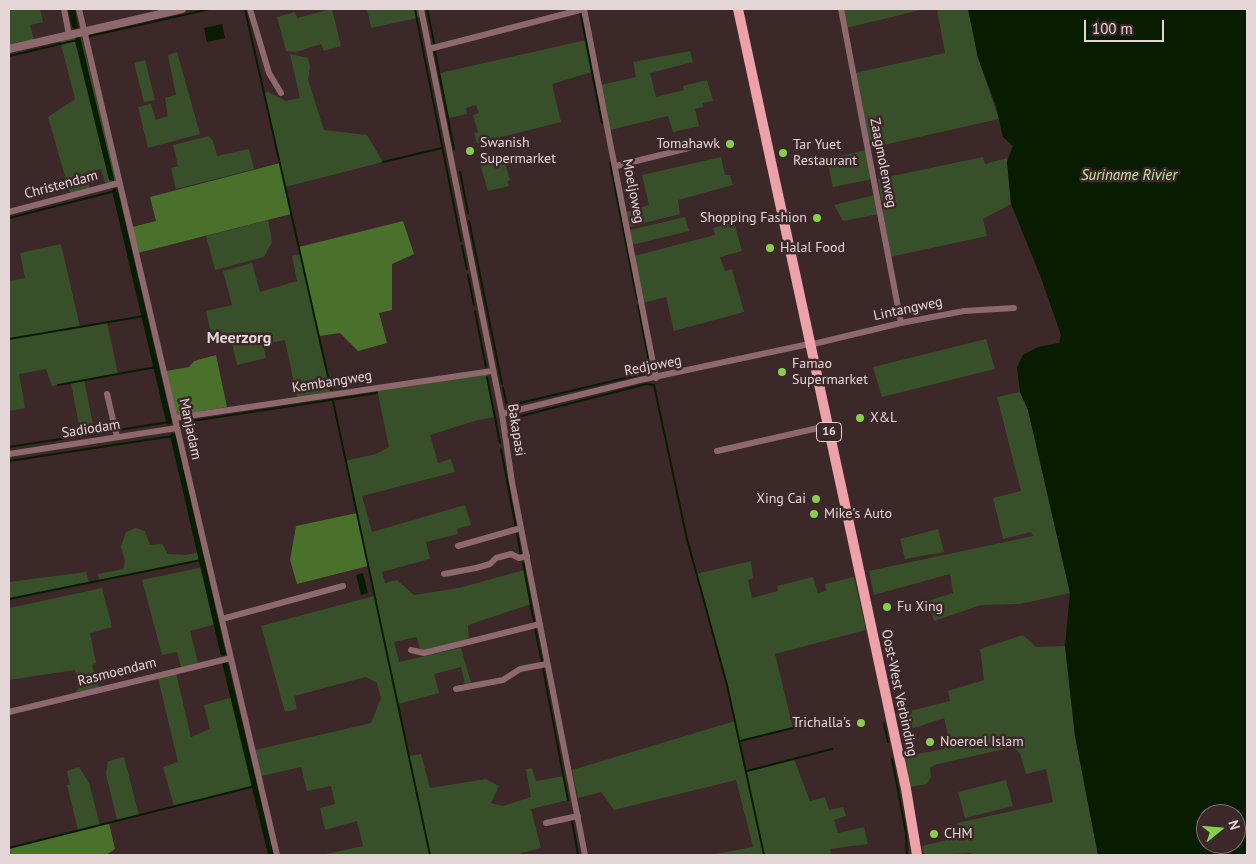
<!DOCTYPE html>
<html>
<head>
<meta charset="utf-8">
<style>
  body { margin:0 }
  #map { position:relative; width:1256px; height:864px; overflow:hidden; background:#3c2729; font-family:"PT Sans",sans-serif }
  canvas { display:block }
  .frame { position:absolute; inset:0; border:10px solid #e4d6d7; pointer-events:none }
  .north { position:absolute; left:1196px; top:804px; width:50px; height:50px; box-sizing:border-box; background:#3c2729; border:1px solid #7f6d6f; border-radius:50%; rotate:73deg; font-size:14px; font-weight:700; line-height:20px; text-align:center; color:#e4d6d7 }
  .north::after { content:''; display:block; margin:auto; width:18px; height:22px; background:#85cf4d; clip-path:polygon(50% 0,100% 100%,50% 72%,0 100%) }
  .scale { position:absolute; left:1084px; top:20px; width:80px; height:22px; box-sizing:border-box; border:2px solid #e4d6d7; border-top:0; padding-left:6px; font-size:15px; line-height:18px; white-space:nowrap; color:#e4d6d7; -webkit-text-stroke:4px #3c2729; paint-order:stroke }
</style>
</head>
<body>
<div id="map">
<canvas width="1256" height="864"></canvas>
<div class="frame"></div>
<div class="north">N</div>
<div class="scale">100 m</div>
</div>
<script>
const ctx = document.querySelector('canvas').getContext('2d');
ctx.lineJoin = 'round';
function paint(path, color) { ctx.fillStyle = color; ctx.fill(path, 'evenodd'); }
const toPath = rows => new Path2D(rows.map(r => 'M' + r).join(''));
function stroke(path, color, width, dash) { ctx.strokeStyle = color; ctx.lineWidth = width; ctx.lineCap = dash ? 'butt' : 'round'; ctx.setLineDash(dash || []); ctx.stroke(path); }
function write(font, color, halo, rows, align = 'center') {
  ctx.font = font + ' "PT Sans",sans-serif'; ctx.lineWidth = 5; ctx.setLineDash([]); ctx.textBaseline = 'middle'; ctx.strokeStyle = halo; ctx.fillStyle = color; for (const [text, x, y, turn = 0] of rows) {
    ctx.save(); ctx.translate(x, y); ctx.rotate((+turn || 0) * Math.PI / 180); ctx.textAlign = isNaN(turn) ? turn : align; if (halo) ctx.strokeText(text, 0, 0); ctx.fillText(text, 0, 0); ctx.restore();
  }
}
paint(toPath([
  [9,9,40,9,43,22,30,25,34,40,9,46],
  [332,9,341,46,324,51,321,44,296,52,286,51,277,17,295,12,297,18],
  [367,9,419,9,421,17,371,28],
  [847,9,925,9,846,28,842,10],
  [937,9,968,9,978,58,999,119,870,148,855,73,945,53],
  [81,35,117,179,115,182,106,185,101,169,86,173,90,189,70,194,48,117,75,99,60,40],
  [80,37,114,178,114,181,76,38],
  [586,40,592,72,552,84,561,122,477,143,474,133,478,132,473,115,479,113,476,105,466,108,467,114,449,118,440,73],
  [690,51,693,62,650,73,656,97,684,90,683,86,707,80,713,101,702,103,703,107,695,109,699,126,673,132,668,116,610,130,601,85,636,77,633,62],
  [177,52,200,134,148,148,138,107,151,104,156,120,168,116,165,98,176,95,168,55],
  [290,54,308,58,310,66,308,80,324,130,367,135,383,162,285,187,264,93,268,92,286,101,300,98],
  [145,60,155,100,144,102,134,63],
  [209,136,213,141,217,156,249,149,254,169,176,189,171,168,178,166,173,145],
  [866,150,872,179,833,187,827,159],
  [721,157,725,175,730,175,733,185,678,200,680,214,629,227,626,212,649,205,642,175],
  [983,157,985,164,1007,158,1011,204,983,219,987,236,890,257,878,179],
  [504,160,510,180,507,181,509,186,488,191,480,164],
  [875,195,879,214,843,221,834,205],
  [685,217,689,231,632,245,630,230],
  [268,220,272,242,264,257,215,270,206,236],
  [734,222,742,251,720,257,725,271,732,269,744,312,674,331,666,297,643,303,634,256,715,235,713,228],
  [61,244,80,327,107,322,118,374,84,380,95,434,81,436,71,383,52,386,46,369,19,374,25,408,9,411,9,281,25,278,20,253],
  [300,254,332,392,297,398,285,340,263,344,266,358,237,365,231,339,213,343,206,311,232,305,223,271,252,263,260,292,297,281,292,256],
  [986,339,995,369,882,397,873,367],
  [487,374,495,417,478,420,430,435,438,463,451,459,455,472,362,496,372,532,465,505,471,525,457,529,458,534,426,542,430,559,382,572,385,583,397,580,414,595,459,588,524,570,531,604,468,625,469,642,427,652,420,649,417,637,394,642,399,662,461,648,471,683,465,684,461,667,434,674,439,693,398,704,409,756,421,754,430,788,486,779,499,786,491,803,503,806,531,797,526,769,532,768,536,781,564,776,568,800,531,809,541,848,521,853,521,855,321,855,363,846,357,821,325,830,320,808,335,804,331,786,307,791,301,767,261,776,255,750,371,723,381,698,377,683,366,677,294,696,297,709,285,712,261,626,374,596,345,461,376,454,389,447,377,389],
  [1020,392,1028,410,1040,462,1070,593,1020,604,981,605,934,621,928,601,953,593,950,574,874,595,869,571,1033,536,1031,532,1003,539,993,498,1021,491,997,397],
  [136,528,145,531,150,545,162,544,168,554,186,555,200,552,201,560,99,581,98,574,123,569,125,561,121,547,126,532],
  [938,529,944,552,905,559,900,539],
  [751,561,753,578,748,580,752,598,778,591,777,586,813,577,818,593,826,591,825,584,854,577,866,630,775,654,793,728,739,742,746,772,794,759,810,801,825,797,829,810,843,807,846,816,834,820,838,833,864,827,868,844,830,849,831,855,709,855,753,847,736,780,614,810,601,792,578,798,572,770,735,721,727,685,696,574],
  [203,567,216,624,190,631,198,663,181,667,177,652,162,655,142,580],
  [86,572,89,583,9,599,9,582],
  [102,588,112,627,90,633,96,663,92,665,99,687,75,693,80,686,75,670,9,680,9,608],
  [1023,635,1036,647,1065,646,1075,736,1098,855,972,855,971,853,924,855,922,846,960,837,957,823,1053,802,1046,769,1026,774,1020,753,1013,747,934,765,930,768,931,777,927,784,909,787,903,750,914,748,917,754,944,749,949,739,944,718,914,728,894,715,950,701,948,691,984,680,980,649],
  [176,673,191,737,210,729,204,705,234,697,255,786,174,806,163,767,178,762,158,678],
  [124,757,139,815,117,820,106,774,108,761],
  [79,767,89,783,100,825,78,830,67,785,70,784,67,771],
  [1006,780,1013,806,965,818,958,792]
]), '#385029');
paint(toPath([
  [280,163,291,214,138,253,132,227,156,221,150,197],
  [403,221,414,254,392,264,392,310,379,313,387,343,358,351,340,333,319,336,299,247],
  [216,355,227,407,177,415,166,371,189,367,194,361],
  [357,513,368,566,297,584,290,560,296,526],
  [109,823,115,849,106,855,9,855,9,848]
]), '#49712c');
paint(toPath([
  [68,9,75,9,78,28,74,29,72,27],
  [968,9,1247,9,1247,855,1098,855,1075,736,1065,646,1070,593,1040,462,1028,410,1020,392,1017,367,1023,355,1038,347,1059,343,1061,335,1040,275,1011,204,1007,162,1013,146,1003,137,996,106,978,58],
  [1206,814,1236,814,1236,844,1206,844],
  [222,24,225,38,207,42,204,28],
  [80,36,114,179,114,181,109,180,75,41,76,37],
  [363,573,368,593,361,595,356,575]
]), '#081c00');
stroke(toPath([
  [245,9,331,390],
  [415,9,461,241],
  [427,9,434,43],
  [580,11,602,123],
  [90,36,210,9],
  [435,52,454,149],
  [9,56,77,40],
  [383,162,442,148],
  [610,163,637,299],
  [460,172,468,213],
  [9,218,115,191],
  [469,221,502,384],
  [462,246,467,269],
  [468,275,474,305],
  [475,311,486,367],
  [9,339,144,316],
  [487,377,500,443],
  [58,385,156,367],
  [503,388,507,406,651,372,638,305],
  [333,401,430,855],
  [521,416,646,384,654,385,687,539,727,685,764,855],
  [185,422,377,393],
  [118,430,169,422],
  [9,447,112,431],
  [501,449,516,528],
  [9,461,173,436],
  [517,534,521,555],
  [523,563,534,622],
  [9,599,201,560],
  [535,628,542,662],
  [543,668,568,800],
  [884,723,888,742],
  [740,741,817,722],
  [892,759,906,833,907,855],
  [747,771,832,749],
  [572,820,578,855],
  [9,848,255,786]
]), '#081c00', 2);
stroke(toPath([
  [115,191,169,422],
  [173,436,223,653],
  [225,663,260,809],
  [261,813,271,855]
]), '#081c00', 5.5);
stroke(toPath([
  [64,9,69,35],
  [79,9,277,855],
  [250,9,269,73,281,93],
  [421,9,502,414,512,482,585,855],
  [584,9,656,378],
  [841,9,901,323],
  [429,49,584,9],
  [616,166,701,145],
  [9,212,119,183],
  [809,345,901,323,964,311,1014,308],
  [107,394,117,437],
  [502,414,640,380,809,344],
  [175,418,492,371],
  [717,451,827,426],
  [9,454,177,428],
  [458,546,521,528],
  [444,574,476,568,490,564,496,558,511,554,519,558,527,556],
  [222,619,343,586],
  [411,650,424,653,540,624],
  [456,689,503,680,520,669,547,664],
  [9,712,231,658],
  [546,823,578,816]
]), '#8d686c', 6);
stroke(toPath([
  [9,49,182,9]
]), '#8d686c', 8);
stroke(toPath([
  [738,9,852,537,906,789,917,855]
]), '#eda1a9', 10);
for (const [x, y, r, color] of [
  [730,144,5,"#85cf4d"],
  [470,151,5,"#85cf4d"],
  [783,153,5,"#85cf4d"],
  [817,218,5,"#85cf4d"],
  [770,248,5,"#85cf4d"],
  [782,372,5,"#85cf4d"],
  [860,418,5,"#85cf4d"],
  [816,499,5,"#85cf4d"],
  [814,514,5,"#85cf4d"],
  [887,607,5,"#85cf4d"],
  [861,723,5,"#85cf4d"],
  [930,742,5,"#85cf4d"],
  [934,834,5,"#85cf4d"]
]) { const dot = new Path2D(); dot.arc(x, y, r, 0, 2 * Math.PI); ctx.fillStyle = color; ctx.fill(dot); stroke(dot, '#3c2729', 2); }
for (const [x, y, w] of [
  [829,432,25]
]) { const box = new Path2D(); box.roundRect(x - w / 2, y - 9.5, w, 19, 4); ctx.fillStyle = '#3c2729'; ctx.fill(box); stroke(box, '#e4d6d7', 1); }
write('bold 12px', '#e4d6d7', null, [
  ["16",829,432]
]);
write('14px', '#e4d6d7', '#3c2729', [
  ["Swanish",480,143],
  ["Supermarket",480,159],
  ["Tomahawk",720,144,"right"],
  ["Tar Yuet",793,145],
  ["Restaurant",793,161],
  ["Shopping Fashion",807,218,"right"],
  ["Halal Food",780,248],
  ["Famao",792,364],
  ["Supermarket",792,380],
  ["X&L",870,418],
  ["Xing Cai",806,499,"right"],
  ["Mike's Auto",824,514],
  ["Fu Xing",897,607],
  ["Trichalla's",851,723,"right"],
  ["Noeroel Islam",940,742],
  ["CHM",944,834]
], 'left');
write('14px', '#e4d6d7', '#3c2729', [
  ["Zaagmolenweg",883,163,79],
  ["Christendam",61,185,-15],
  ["Moeljoweg",633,191,79],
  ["Lintangweg",908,309,-12],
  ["Redjoweg",653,366,-11],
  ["Kembangweg",332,382,-9],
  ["Sadiodam",91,429,-9],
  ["Manjadam",190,429,78],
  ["Bakapasi",516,430,81],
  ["Rasmoendam",117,672,-14],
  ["Oost-West Verbinding",899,693,78]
]);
write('italic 15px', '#b8f293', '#3c2729', [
  ["Suriname Rivier",1129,176]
]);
write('bold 16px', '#e4d6d7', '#3c2729', [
  ["Meerzorg",239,338]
]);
</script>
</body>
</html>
